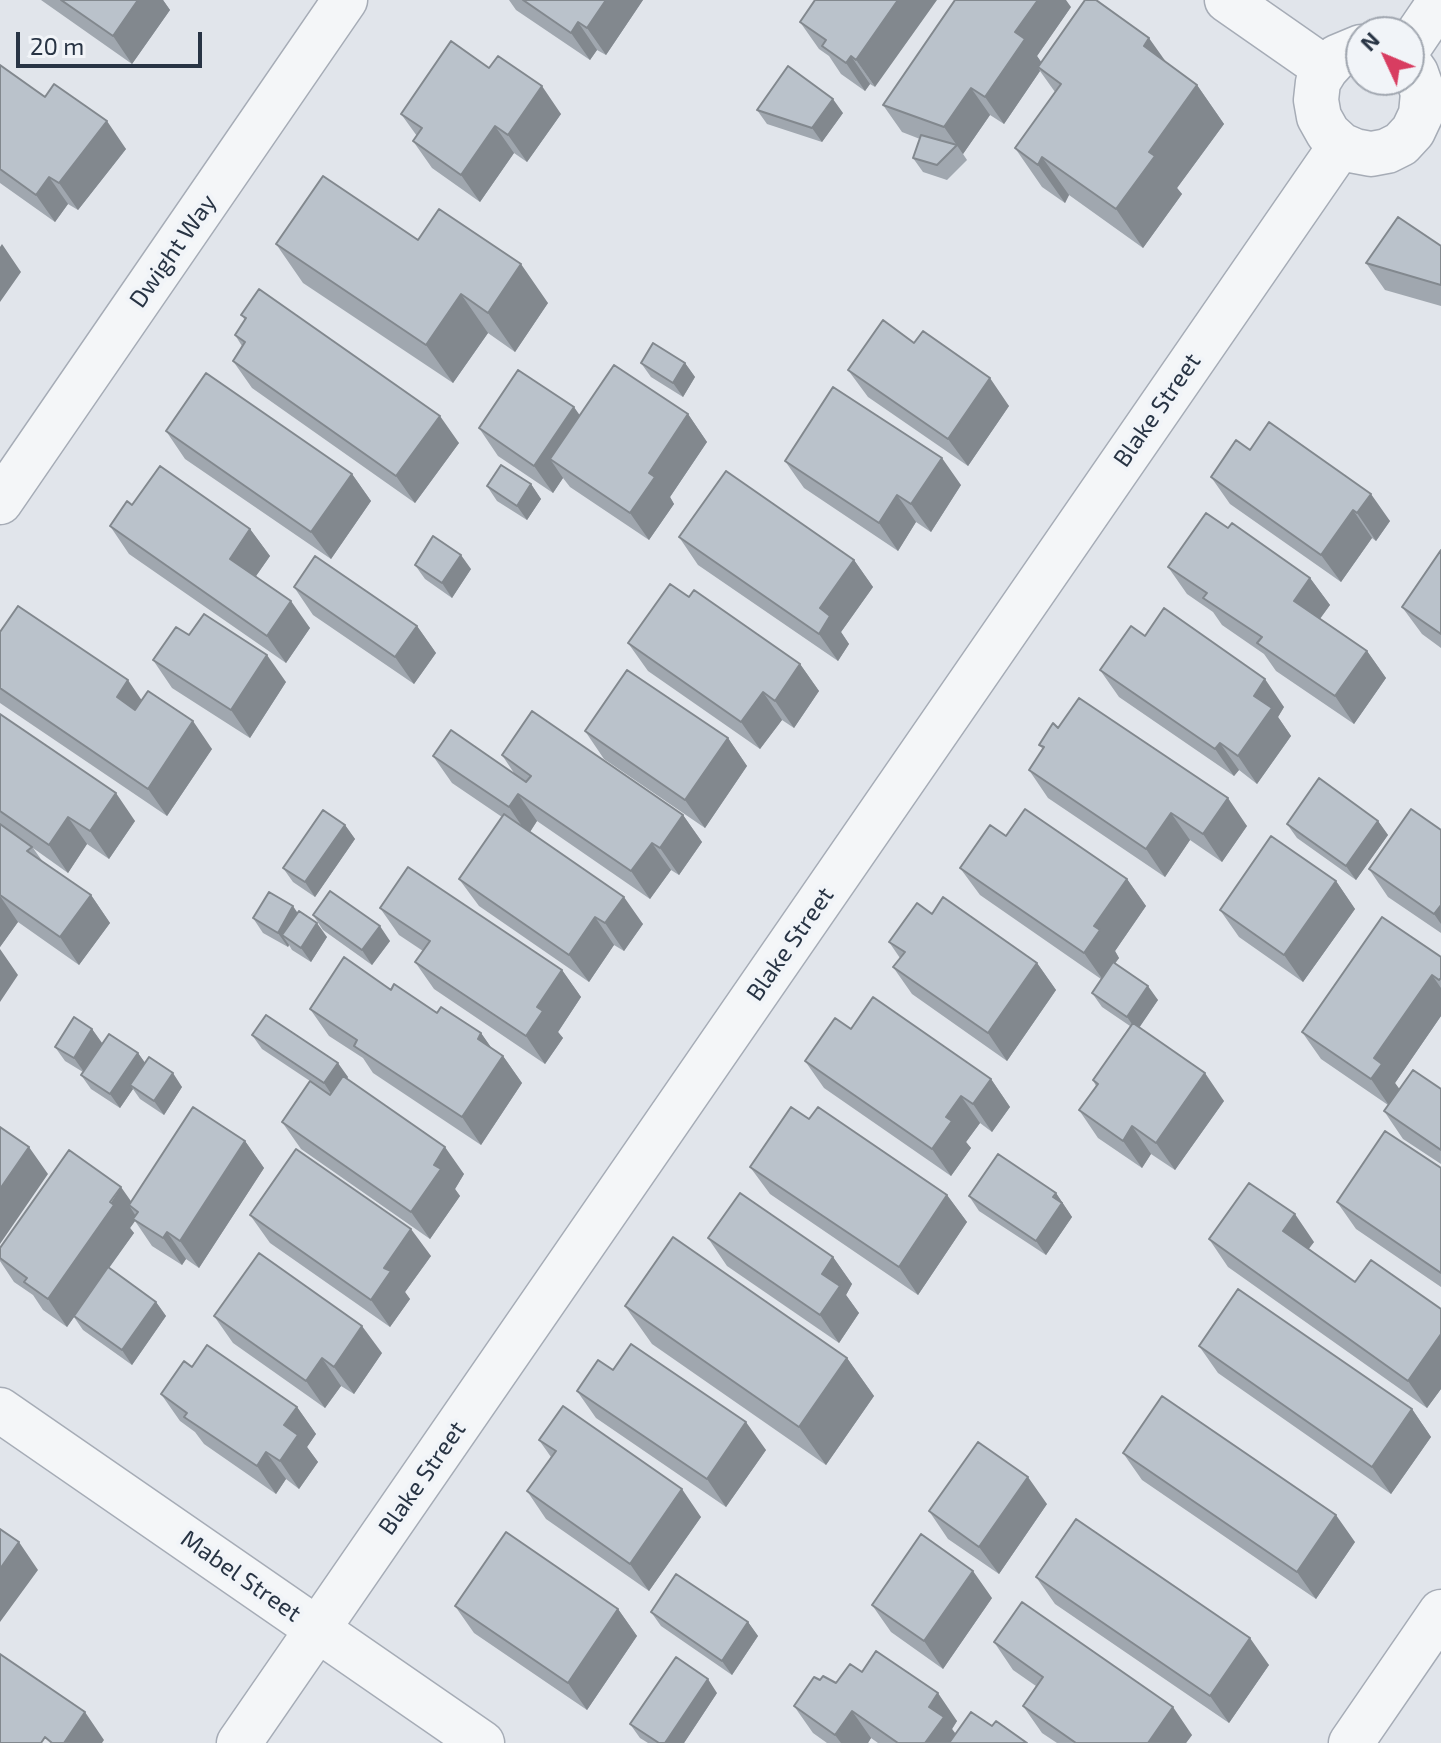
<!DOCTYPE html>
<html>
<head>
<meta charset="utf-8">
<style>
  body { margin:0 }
  #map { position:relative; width:1441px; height:1743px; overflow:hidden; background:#e1e5eb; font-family:"Exo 2",sans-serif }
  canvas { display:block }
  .north { position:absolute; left:1345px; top:16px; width:80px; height:80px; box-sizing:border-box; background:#f1f4f8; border:2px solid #a1a7b0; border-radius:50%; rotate:314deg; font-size:22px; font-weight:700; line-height:32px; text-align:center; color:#283444 }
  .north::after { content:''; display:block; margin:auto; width:28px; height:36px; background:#d83d61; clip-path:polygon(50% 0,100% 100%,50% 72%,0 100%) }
  .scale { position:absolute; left:16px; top:32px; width:186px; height:36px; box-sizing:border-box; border:4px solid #283444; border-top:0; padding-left:10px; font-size:24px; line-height:28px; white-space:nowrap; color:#283444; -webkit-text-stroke:6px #f1f4f8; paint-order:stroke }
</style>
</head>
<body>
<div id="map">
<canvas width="1441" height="1743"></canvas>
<div class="north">N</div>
<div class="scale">20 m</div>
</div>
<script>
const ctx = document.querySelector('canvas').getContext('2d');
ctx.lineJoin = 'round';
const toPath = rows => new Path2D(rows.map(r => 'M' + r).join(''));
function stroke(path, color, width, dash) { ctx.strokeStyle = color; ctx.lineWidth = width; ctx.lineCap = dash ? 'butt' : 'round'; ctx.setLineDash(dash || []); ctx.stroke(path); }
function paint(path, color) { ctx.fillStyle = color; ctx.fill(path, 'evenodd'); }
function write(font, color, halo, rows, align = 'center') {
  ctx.font = font + ' "Exo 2",sans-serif'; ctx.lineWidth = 8; ctx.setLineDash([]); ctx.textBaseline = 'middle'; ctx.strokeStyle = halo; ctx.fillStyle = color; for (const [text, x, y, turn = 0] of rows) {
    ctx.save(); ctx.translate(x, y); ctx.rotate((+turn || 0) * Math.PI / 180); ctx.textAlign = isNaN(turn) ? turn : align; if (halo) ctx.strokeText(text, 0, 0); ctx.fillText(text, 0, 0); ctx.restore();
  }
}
const minor = toPath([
  [1227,0,1326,69],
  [1361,47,1337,57,1326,69,1318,82,1316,100,1319,117,1328,133,1341,145,1355,151,1371,154,1387,151,1401,144,1413,131,1421,114,1423,93,1416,73,1409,63],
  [1409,47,1441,0],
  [0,502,345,0],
  [0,1410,482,1743],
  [239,1743,1341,145],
  [1351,1743,1441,1612]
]);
stroke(minor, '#a6acb6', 47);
stroke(minor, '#f4f6f8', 44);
paint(toPath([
  [41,0,163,0,170,10,132,64],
  [509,0,643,0,606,55,597,50,590,60,516,10],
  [815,0,875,87,870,84,865,91,841,74,829,56,819,49,800,22],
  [1071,7,1037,56,1041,62,1167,63,1197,85,1224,124,1177,188,1182,194,1143,248,1069,195,1065,203,1042,187,1015,148,1055,92,1040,71,1004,124,990,115,963,154,967,160,947,180,923,172,913,158,920,139,902,132,883,105],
  [0,65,45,97,126,149,78,210,68,204,55,222,0,183],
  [489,68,561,114,527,162,514,153,480,202,432,168,413,141,417,136,401,114],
  [757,110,843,113,822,142,767,124],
  [418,240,548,303,515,352,488,333,453,383,303,283,276,244],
  [1441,246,1441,306,1385,290,1366,263],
  [241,315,459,443,415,503,252,388,233,361,242,346,235,335,245,320],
  [914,343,1009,406,968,466,868,397,848,370],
  [641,363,685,363,695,377,683,397,651,377],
  [688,414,707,442,670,497,674,504,649,540,570,487,563,478,553,493,498,456,479,428,580,416],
  [166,431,352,474,371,501,331,559,185,459],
  [1250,450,1390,521,1376,541,1372,538,1341,582,1230,504,1211,477],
  [785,461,961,485,931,532,916,522,898,551,804,488],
  [531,484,541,499,527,520,497,501,487,486],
  [132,505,250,529,270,556,256,576,310,628,286,663,129,554,110,526],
  [1228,528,1310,578,1330,605,1320,619,1367,651,1386,678,1354,724,1276,671,1264,654,1222,625,1213,612,1187,594,1168,567],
  [679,537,854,560,873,587,841,632,849,644,838,661,698,565],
  [1441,550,1441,648,1422,634,1402,607],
  [415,565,471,569,452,598,425,579],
  [294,587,417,626,436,653,414,684,313,615],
  [689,597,800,664,819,691,794,728,782,720,760,749,648,671,628,643],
  [0,632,142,700,212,749,167,816,0,703],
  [189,635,286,682,250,738,172,688,153,660],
  [1145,636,1284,707,1278,717,1291,736,1257,784,1239,770,1234,776,1119,697,1100,670],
  [0,714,135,821,109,859,87,844,68,873,33,848,43,862,91,895,110,923,79,965,18,922,0,947],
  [1058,728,1247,826,1222,862,1190,840,1165,877,1048,798,1029,770,1043,749,1039,745],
  [585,731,728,738,747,766,705,828,604,759],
  [502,755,683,815,702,842,679,875,671,870,650,899,537,821,530,832,643,924,624,951,614,945,589,982,479,906,459,879,502,817,452,783,433,756,514,773],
  [1378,821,1388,835,1356,880,1297,838,1287,824],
  [345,825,355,839,315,897,293,882,283,868],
  [1441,830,1441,933,1388,897,1369,869],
  [1006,836,1127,879,1146,906,1115,951,1119,958,1115,963,1158,1000,1139,1027,1224,1101,1175,1170,1151,1154,1142,1168,1098,1138,1079,1110,1096,1086,1093,1080,1130,1026,1102,1007,1092,993,1101,979,980,895,960,868],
  [1336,881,1355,909,1303,982,1239,937,1220,910],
  [380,908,562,970,581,997,558,1032,563,1038,545,1064,434,989,415,962,423,951,399,935],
  [298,913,327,937,311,962,292,950,289,945,288,947,263,933,253,918],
  [932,914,1037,963,1056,990,1007,1061,912,994,893,967,900,958,889,942],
  [313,915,390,941,372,965,323,930],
  [1441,957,1441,1016,1395,1083,1399,1089,1441,1089,1441,1164,1403,1139,1384,1111,1388,1105,1321,1059,1302,1032],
  [391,990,481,1033,491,1048,503,1056,522,1083,481,1145,373,1073,363,1058,329,1036,310,1009],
  [92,1029,102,1043,138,1053,145,1063,182,1087,164,1115,140,1099,133,1089,120,1108,91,1089,81,1075,83,1072,65,1061,55,1047],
  [851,1029,991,1079,1010,1107,992,1132,980,1123,966,1142,971,1148,951,1176,824,1088,805,1061],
  [252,1035,348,1077,347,1079,464,1174,455,1189,460,1196,430,1239,301,1149,282,1122,310,1081,262,1049],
  [809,1119,947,1195,967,1222,918,1295,770,1194,750,1167],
  [245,1141,264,1168,199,1268,186,1259,182,1265,152,1246,135,1221,130,1228,134,1233,108,1268,156,1302,166,1316,132,1365,83,1330,74,1317,67,1327,43,1310,33,1295,14,1282,0,1261,0,1248,131,1201],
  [1441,1168,1441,1287,1356,1229,1337,1202],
  [1056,1193,1072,1217,1046,1255,979,1211,969,1196],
  [250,1215,431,1256,405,1292,410,1299,390,1327,270,1243],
  [708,1238,833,1257,852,1284,846,1295,859,1313,839,1343,727,1266],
  [1209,1239,1314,1242,1308,1249,1355,1282,1441,1309,1441,1389,1427,1408,1228,1267],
  [625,1306,847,1358,874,1396,826,1465,652,1344],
  [214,1316,382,1353,354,1394,341,1386,325,1408,233,1343],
  [1199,1346,1412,1409,1431,1437,1391,1494,1218,1373],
  [192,1367,297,1407,316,1434,307,1447,318,1462,299,1489,286,1479,276,1494,204,1444,195,1432,180,1421,161,1394],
  [613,1370,766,1450,726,1507,596,1418,577,1391],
  [539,1440,701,1517,649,1591,546,1519,527,1491,551,1457],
  [1123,1453,1355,1542,1316,1599,1142,1480],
  [1047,1504,999,1574,948,1539,929,1511],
  [1036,1577,1269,1665,1229,1723,1055,1604],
  [992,1598,943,1669,891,1632,872,1605],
  [455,1606,618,1609,637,1636,587,1710,474,1633],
  [651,1612,748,1622,758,1636,732,1675,661,1626],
  [994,1642,1192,1735,1186,1743,1057,1743,1042,1733,1023,1706,1036,1686,1013,1670],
  [862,1672,957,1721,952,1729,956,1734,992,1726,1027,1743,878,1743,871,1738,868,1743,827,1743,813,1733,794,1706,820,1680,836,1683],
  [717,1693,684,1743,648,1743,640,1738,630,1724]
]), '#a0a7af');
paint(toPath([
  [138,0,163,0,170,10,132,64,113,36],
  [606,0,643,0,606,55,587,28],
  [898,0,937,0,875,87,856,60],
  [1038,0,1066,0,1071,7,1037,56,1044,66,1038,67,1040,71,1004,124,985,97,1015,32],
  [578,22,597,50,590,60,571,33],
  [1149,38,1176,76,1144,46],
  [851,56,870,84,865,91,846,63],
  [1197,85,1224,124,1177,188,1182,194,1143,248,1116,209,1149,152],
  [542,86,561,114,527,162,508,135],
  [971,88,990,115,963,154,944,127],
  [833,99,843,113,822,142,812,128],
  [107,121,126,149,78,210,59,183],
  [495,126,514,153,480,202,461,175],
  [1042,157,1069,195,1065,203,1038,165],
  [49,177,68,204,55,222,36,195],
  [2,244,21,272,0,302,0,247],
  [521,264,548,303,515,352,488,313],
  [461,294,488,333,453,383,426,345],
  [685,363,695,377,683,397,673,383],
  [990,378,1009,406,968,466,948,439],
  [574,407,593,434,550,459,563,478,553,493,534,466],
  [688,414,707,442,670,497,674,504,649,540,630,513,649,473],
  [440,416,459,443,415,503,396,476],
  [942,458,961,485,931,532,911,504],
  [352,474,371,501,331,559,311,532],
  [531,484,541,499,527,520,517,506],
  [1371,494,1390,521,1376,541,1357,513],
  [897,495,916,522,898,551,879,523],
  [1353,510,1372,538,1341,582,1321,555],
  [250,529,270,556,249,586,230,559],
  [461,555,471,569,452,598,442,583],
  [854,560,873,587,841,632,849,644,838,661,819,634,820,608],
  [1310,578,1330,605,1313,628,1294,601],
  [291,601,310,628,286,663,267,636],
  [417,626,436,653,414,684,395,657],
  [1367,651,1386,678,1354,724,1335,696],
  [267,655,286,682,250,738,231,710],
  [800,664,819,691,794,728,775,701],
  [1265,679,1284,707,1278,717,1291,736,1257,784,1238,756,1254,696],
  [128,680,147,708,136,724,117,697],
  [763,692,782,720,760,749,741,722],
  [193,721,212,749,167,816,148,789],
  [728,738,747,766,705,828,685,800],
  [1220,743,1239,770,1234,776,1215,749],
  [116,793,135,821,109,859,90,831],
  [518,794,537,821,528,835,509,807],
  [1228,798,1247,826,1222,862,1203,834],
  [1171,813,1190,840,1165,877,1146,849],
  [683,815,702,842,679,875,660,848],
  [68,817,87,844,68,873,49,845],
  [1378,821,1388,835,1356,880,1346,866],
  [345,825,355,839,315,897,305,882],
  [652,843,671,870,650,899,631,871],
  [1127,879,1146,906,1115,951,1119,958,1103,980,1084,953,1094,926],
  [1336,881,1355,909,1303,982,1284,955],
  [91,895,110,923,79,965,60,937],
  [0,896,18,922,0,947],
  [624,897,643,924,624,951,605,923],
  [1441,905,1441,924,1434,914],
  [293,906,303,921,282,935,289,945,288,947,278,933],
  [595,917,614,945,589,982,569,955],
  [317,923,327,937,311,962,301,948],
  [380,926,390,941,372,965,362,950],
  [0,949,18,975,0,1002],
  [1037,963,1056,990,1007,1061,988,1033],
  [562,970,581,997,558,1032,563,1038,545,1064,526,1036,537,1007],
  [1432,975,1441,988,1441,1016,1395,1083,1401,1091,1390,1107,1371,1079,1374,1058],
  [1148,986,1158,1000,1137,1031,1127,1017],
  [92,1029,102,1043,84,1072,74,1058],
  [481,1033,500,1060,503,1056,522,1083,481,1145,462,1117,478,1039],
  [138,1053,148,1067,130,1085,133,1089,120,1108,110,1094],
  [338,1063,348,1077,334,1098,324,1083],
  [173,1073,182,1087,164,1115,154,1101],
  [1205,1073,1224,1101,1175,1170,1156,1143],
  [991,1079,1010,1107,992,1132,973,1104],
  [961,1096,980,1123,966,1142,971,1148,951,1176,932,1149,946,1117],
  [1132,1126,1151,1154,1142,1168,1123,1141],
  [245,1141,264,1168,199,1268,180,1241],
  [29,1147,48,1174,0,1244,0,1189],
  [445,1147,464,1174,455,1189,460,1196,430,1239,411,1212,434,1165],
  [121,1187,140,1214,129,1205,137,1218,133,1219,135,1221,130,1228,134,1233,67,1327,48,1299],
  [1056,1193,1072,1217,1046,1255,1036,1241],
  [947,1195,967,1222,918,1295,899,1267],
  [1295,1214,1314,1242,1302,1258,1283,1231],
  [411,1229,431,1256,405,1292,410,1299,390,1327,371,1300,384,1268],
  [167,1232,186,1259,182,1265,163,1238],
  [833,1257,852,1284,846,1295,859,1313,839,1343,820,1315,822,1274],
  [156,1302,166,1316,132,1365,122,1350],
  [362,1326,382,1353,354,1394,334,1367],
  [1441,1334,1441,1389,1427,1408,1408,1381],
  [322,1358,341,1386,325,1408,306,1381],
  [847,1358,874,1396,826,1465,799,1427],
  [297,1407,316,1434,307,1447,318,1462,299,1489,280,1461,284,1425],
  [1412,1409,1431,1437,1391,1494,1372,1467],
  [746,1422,766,1450,726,1507,707,1479],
  [266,1452,286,1479,276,1494,257,1466],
  [1028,1477,1047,1504,999,1574,979,1547],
  [682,1489,701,1517,649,1591,630,1564],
  [1336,1515,1355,1542,1316,1599,1297,1572],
  [19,1542,38,1570,0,1622,0,1569],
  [973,1571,992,1598,943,1669,924,1641],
  [618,1609,637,1636,587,1710,568,1683],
  [748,1622,758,1636,732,1675,722,1661],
  [1250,1638,1269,1665,1229,1723,1210,1696],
  [708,1679,717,1693,684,1743,665,1743],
  [938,1693,957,1721,952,1729,962,1743,925,1743,929,1707],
  [1173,1707,1192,1735,1186,1743,1148,1743],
  [852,1711,871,1738,868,1743,841,1743,835,1735],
  [85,1712,104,1740,102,1743,64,1743]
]), '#82888e');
const building = toPath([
  [61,0,138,0,113,36,61,0],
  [523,0,606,0,587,28,578,22,571,33,523,0],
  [815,0,898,0,856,60,851,56,846,63,822,46,826,40,800,22,815,0],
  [955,0,1038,0,1015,32,1025,39,985,97,971,88,944,127,883,105,955,0],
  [1085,0,1096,0,1149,38,1144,46,1197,85,1149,152,1155,156,1116,209,1042,157,1038,165,1015,148,1061,84,1038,67,1085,0],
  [451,41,489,68,498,56,542,86,508,135,495,126,461,175,413,141,422,128,401,114,451,41],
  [0,65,45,97,54,84,107,121,59,183,49,177,36,195,0,169,0,65],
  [788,66,833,99,812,128,757,110,788,66],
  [921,135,957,145,937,165,913,158,921,135],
  [323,176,418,240,439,209,521,264,488,313,461,294,426,345,276,244,323,176],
  [1398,217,1441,246,1441,285,1366,263,1398,217],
  [259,289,440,416,396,476,233,361,245,342,235,335,246,318,241,315,259,289],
  [883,320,914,343,923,331,990,378,948,439,848,370,883,320],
  [653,343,685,363,673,383,641,363,653,343],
  [614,365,688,414,649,473,655,477,630,513,550,459,614,365],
  [518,370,574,407,534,466,479,428,518,370],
  [206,373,352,474,311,532,166,431,206,373],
  [833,387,942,458,911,504,897,495,879,523,785,461,833,387],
  [1269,422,1371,494,1357,513,1353,510,1321,555,1211,477,1236,440,1250,450,1269,422],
  [501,465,531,484,517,506,487,486,501,465],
  [160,466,250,529,230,559,291,601,267,636,110,526,127,501,132,505,160,466],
  [726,471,854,560,820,608,830,616,819,634,679,537,726,471],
  [1206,513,1228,528,1232,523,1310,578,1294,601,1367,651,1335,696,1257,643,1262,637,1203,598,1207,593,1168,567,1206,513],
  [433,536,461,555,442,583,415,565,433,536],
  [1441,550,1441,634,1402,607,1441,550],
  [315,556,417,626,395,657,294,587,315,556],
  [670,584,689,597,694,590,800,664,775,701,763,692,741,722,628,643,670,584],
  [18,606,128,680,117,697,135,710,148,691,193,721,148,789,0,688,0,632,18,606],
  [1164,608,1265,679,1254,696,1272,708,1238,756,1220,743,1215,749,1100,670,1131,626,1145,636,1164,608],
  [204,614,267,655,231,710,153,660,176,627,189,635,204,614],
  [627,670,728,738,685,800,585,731,627,670],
  [1079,698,1228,798,1203,834,1171,813,1146,849,1029,770,1044,747,1039,745,1053,723,1058,728,1079,698],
  [532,711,683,815,660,848,652,843,631,871,518,794,509,807,433,756,451,730,526,782,531,776,502,755,532,711],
  [0,714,116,793,90,831,68,817,49,845,0,811,0,714],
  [1319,778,1378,821,1346,866,1287,824,1319,778],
  [1025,809,1127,879,1094,926,1100,930,1084,953,960,868,990,825,1006,836,1025,809],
  [1411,809,1441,830,1441,905,1434,914,1369,869,1411,809],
  [323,810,345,825,305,882,283,868,323,810],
  [504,814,624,897,605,923,595,917,569,955,459,879,504,814],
  [0,824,32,847,27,851,91,895,60,937,0,895,0,824],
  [1271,836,1336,881,1284,955,1220,910,1271,836],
  [408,867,562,970,537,1007,543,1011,526,1036,415,962,430,941,380,908,408,867],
  [330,891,380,926,362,950,313,915,330,891],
  [269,892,293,906,278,933,253,918,269,892],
  [943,897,1037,963,988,1033,893,967,905,952,889,942,917,903,932,914,943,897],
  [299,911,317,923,301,948,282,935,299,911],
  [1382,917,1441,957,1441,978,1439,980,1432,975,1374,1058,1382,1064,1371,1079,1302,1032,1382,917],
  [344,957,391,990,394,984,437,1013,441,1007,481,1033,478,1039,503,1056,462,1117,354,1046,357,1040,310,1009,344,957],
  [1113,962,1148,986,1127,1017,1092,993,1113,962],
  [873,997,991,1079,973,1104,961,1096,946,1117,952,1121,932,1149,805,1061,835,1018,851,1029,873,997],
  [266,1015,338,1063,324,1083,252,1035,266,1015],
  [74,1017,92,1029,74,1058,55,1047,74,1017],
  [1133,1023,1205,1073,1156,1143,1132,1126,1123,1141,1079,1110,1098,1084,1093,1080,1133,1023],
  [109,1034,138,1053,110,1094,81,1075,109,1034],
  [149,1057,173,1073,154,1101,130,1085,149,1057],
  [1413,1070,1441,1089,1441,1150,1384,1111,1413,1070],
  [343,1076,445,1147,434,1165,441,1169,411,1212,282,1122,310,1081,330,1095,343,1076],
  [193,1107,245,1141,180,1241,167,1232,163,1238,133,1219,138,1212,129,1205,193,1107],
  [791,1107,809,1119,818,1107,947,1195,899,1267,750,1167,791,1107],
  [0,1127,29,1147,0,1189,0,1127],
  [1385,1131,1441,1168,1441,1273,1337,1202,1385,1131],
  [296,1149,411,1229,384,1268,391,1271,371,1300,250,1215,296,1149],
  [69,1150,121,1187,110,1202,114,1205,48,1299,24,1282,27,1278,0,1258,0,1248,69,1150],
  [998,1154,1056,1193,1053,1197,1062,1203,1036,1241,969,1196,998,1154],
  [1249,1183,1295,1214,1283,1231,1355,1282,1371,1260,1441,1309,1441,1334,1408,1381,1209,1239,1249,1183],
  [740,1193,833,1257,822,1274,840,1286,820,1315,708,1238,740,1193],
  [673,1237,847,1358,799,1427,625,1306,673,1237],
  [259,1253,362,1326,334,1367,322,1358,306,1381,214,1316,259,1253],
  [108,1267,156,1302,122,1350,74,1316,108,1267],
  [1238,1289,1412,1409,1372,1467,1199,1346,1238,1289],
  [631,1344,746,1422,707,1479,577,1391,598,1360,613,1370,631,1344],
  [207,1345,297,1407,284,1425,298,1435,280,1461,266,1452,257,1466,184,1417,187,1413,161,1394,184,1361,192,1367,207,1345],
  [1162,1396,1336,1515,1297,1572,1123,1453,1162,1396],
  [563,1406,682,1489,630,1564,527,1491,556,1451,539,1440,563,1406],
  [978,1442,1028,1477,979,1547,929,1511,978,1442],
  [1076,1519,1250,1638,1210,1696,1036,1577,1076,1519],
  [0,1529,19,1542,0,1569,0,1529],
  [506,1532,618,1609,568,1683,455,1606,506,1532],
  [921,1534,973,1571,924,1641,872,1605,921,1534],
  [676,1574,748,1622,722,1661,651,1612,676,1574],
  [1022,1602,1173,1707,1148,1743,1076,1743,1023,1706,1043,1677,994,1642,1022,1602],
  [876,1651,938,1693,929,1707,944,1717,925,1743,898,1743,852,1711,835,1735,794,1706,814,1677,820,1680,823,1676,836,1683,850,1664,862,1672,876,1651],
  [0,1654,85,1712,64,1743,52,1743,45,1737,41,1743,0,1743,0,1654],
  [676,1657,708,1679,665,1743,659,1743,630,1724,676,1657],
  [971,1712,992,1726,996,1721,1027,1743,949,1743,971,1712]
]);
paint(building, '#bac2cb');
stroke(building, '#82888e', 2);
write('24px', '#283444', '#f1f4f8', [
  ["Dwight Way",173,251,-55],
  ["Blake Street",1157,410,-55],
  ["Blake Street",790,944,-55],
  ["Blake Street",422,1478,-55],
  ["Mabel Street",241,1576,35]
]);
</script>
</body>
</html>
